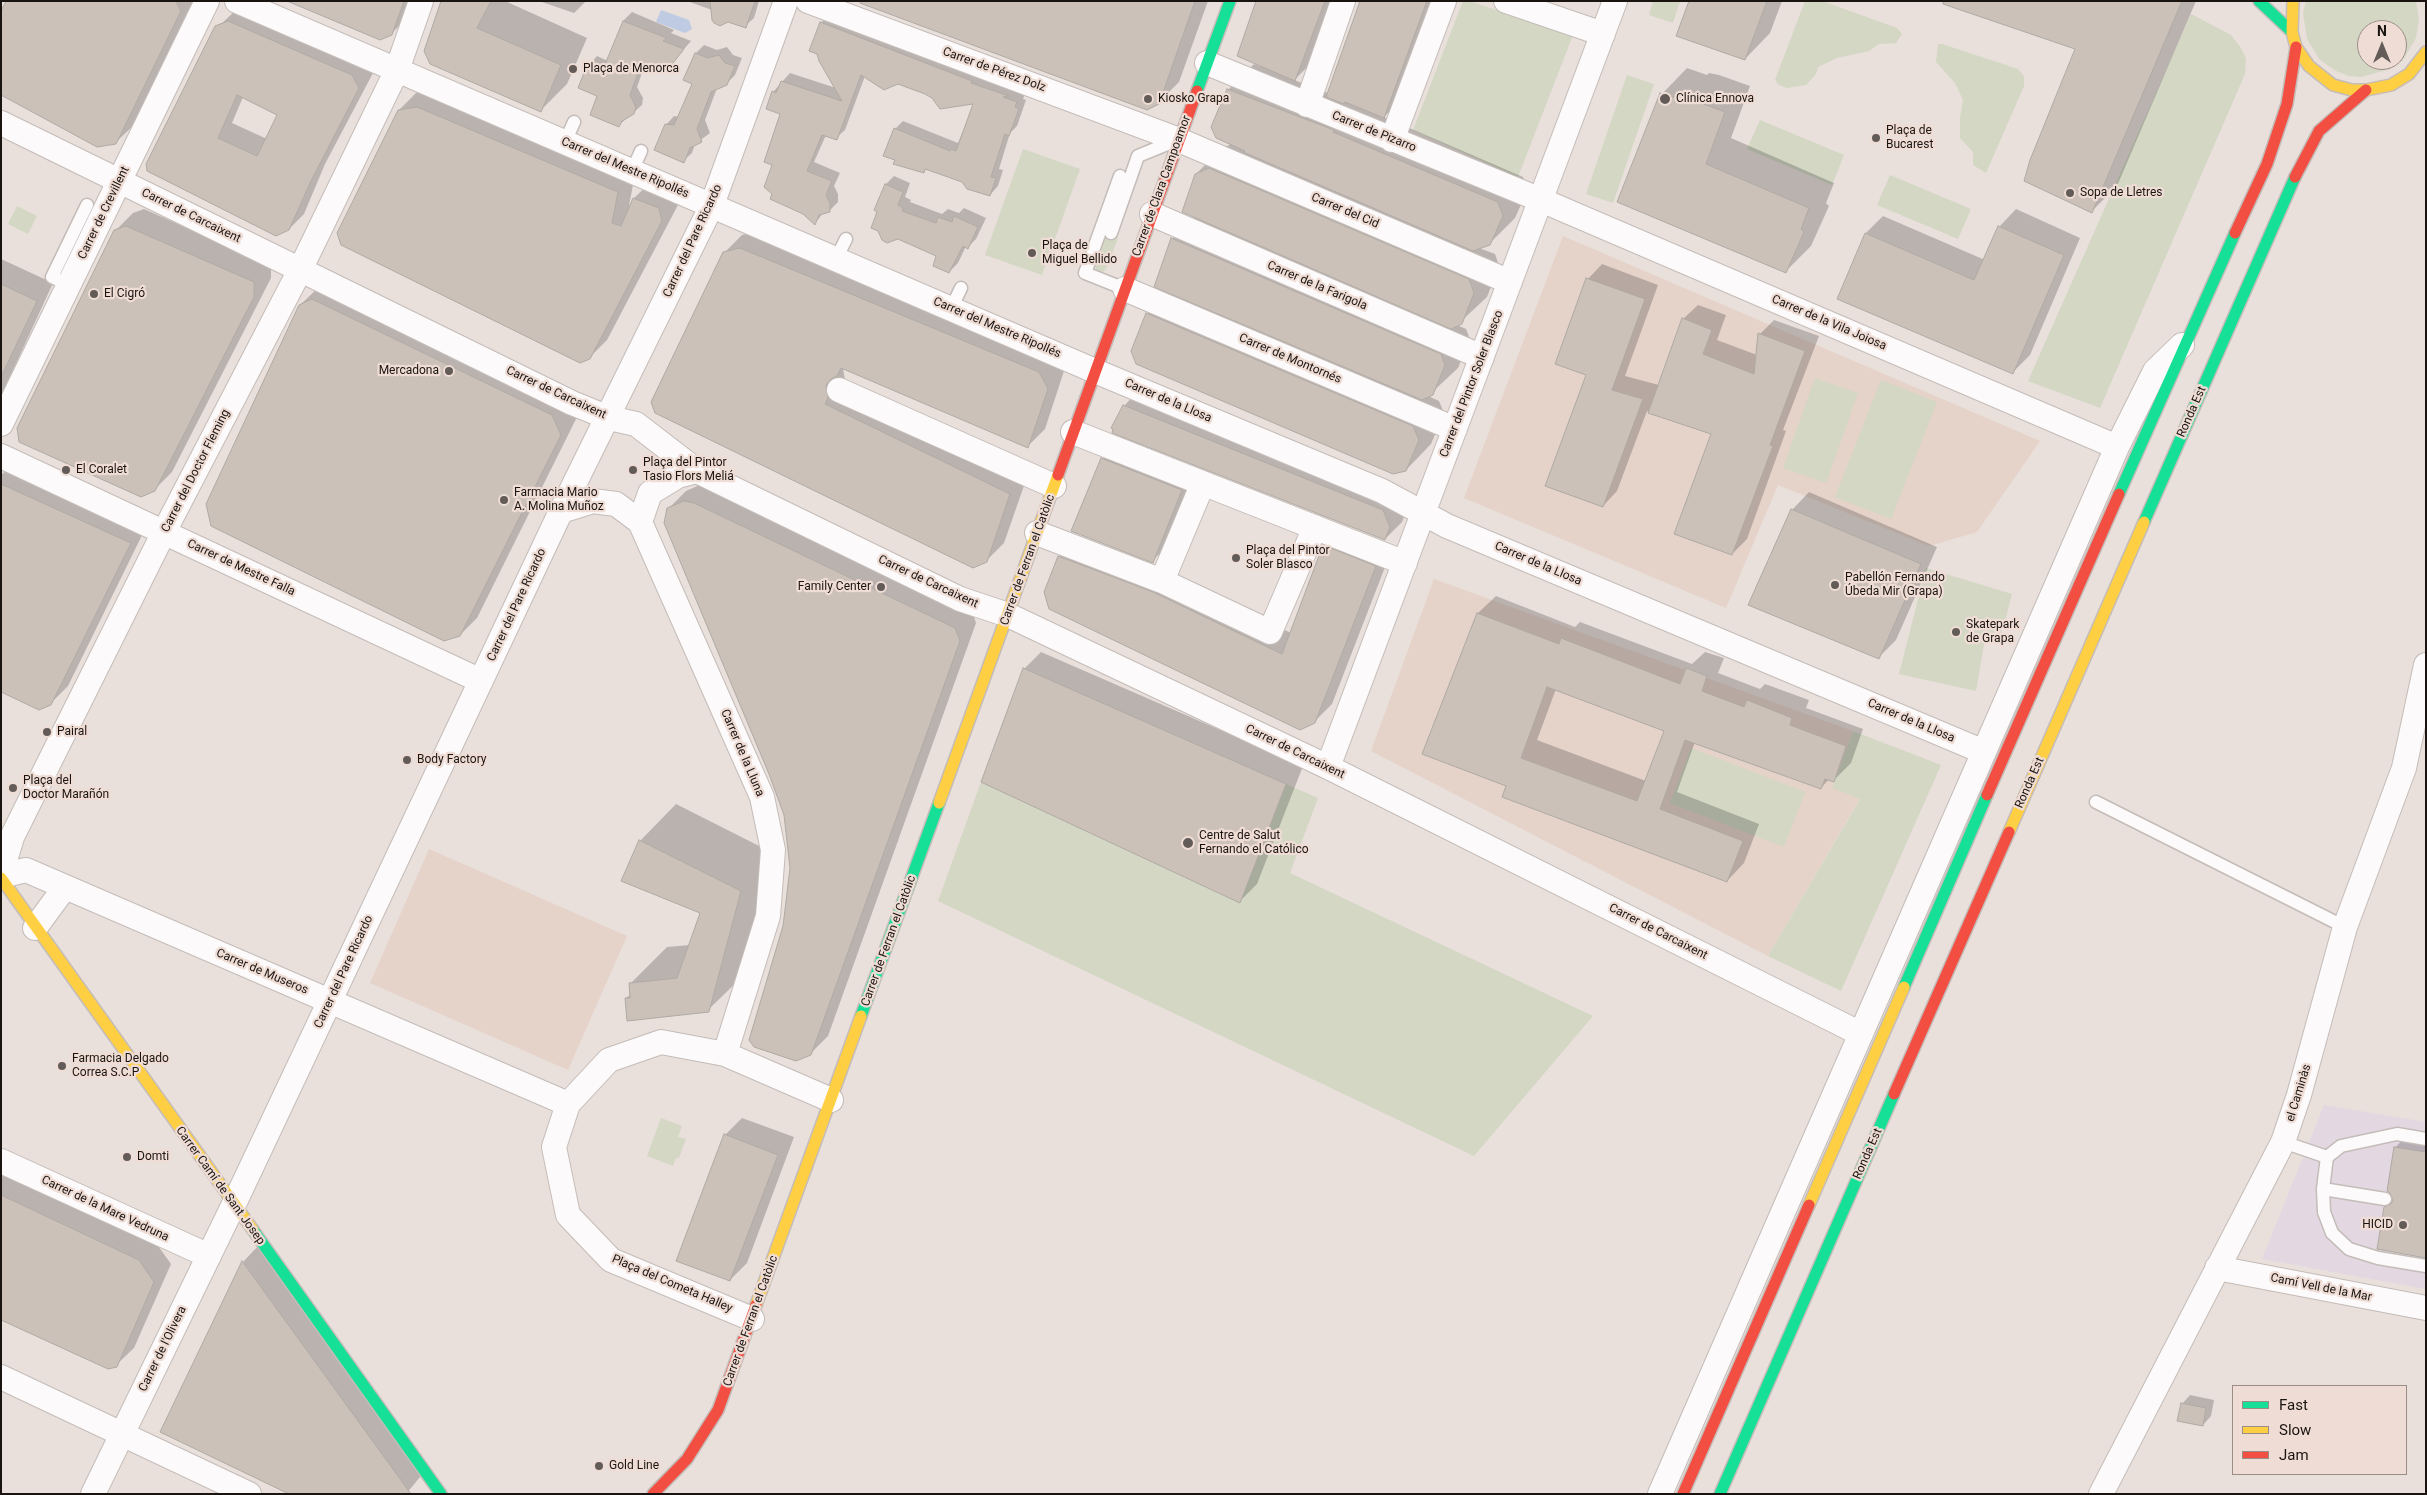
<!DOCTYPE html>
<html>
<head>
<meta charset="utf-8">
<style>
  body { margin:0 }
  #map { position:relative; width:2427px; height:1495px; overflow:hidden; background:#e9dfdb; font-family:Roboto,sans-serif }
  canvas { display:block }
  .frame { position:absolute; inset:0; border:2px solid #1a1411; pointer-events:none }
  .legend { position:absolute; left:2232px; top:1385px; width:175px; height:90px; box-sizing:border-box; background:#efddd5; border:1px solid #9a8d87; margin:0; padding:6px 9px; list-style:none; font-size:15px; color:#1a1411 }
  .legend li { display:flex; align-items:center; gap:10px; height:25px }
  .legend b { width:25px; border:1px solid #9a8d87 }
  .north { position:absolute; left:2357px; top:20px; width:50px; height:50px; box-sizing:border-box; background:#efddd5; border:1px solid #9a8d87; border-radius:50%; rotate:0deg; font-size:14px; font-weight:700; line-height:20px; text-align:center; color:#1a1411 }
  .north::after { content:''; display:block; margin:auto; width:18px; height:22px; background:#625b58; clip-path:polygon(50% 0,100% 100%,50% 72%,0 100%) }
</style>
</head>
<body>
<div id="map">
<canvas width="2427" height="1495"></canvas>
<div class="frame"></div>
<ul class="legend">
<li><b style="height:6px;background:#16e098"></b>Fast</li>
<li><b style="height:6px;background:#ffcf43"></b>Slow</li>
<li><b style="height:6px;background:#f24e42"></b>Jam</li>
</ul>
<div class="north">N</div>
</div>
<script>
const ctx = document.querySelector('canvas').getContext('2d');
ctx.lineJoin = 'round';
function paint(path, color) { ctx.fillStyle = color; ctx.fill(path, 'evenodd'); }
const toPath = rows => new Path2D(rows.map(r => 'M' + r).join(''));
function stroke(path, color, width, dash) { ctx.strokeStyle = color; ctx.lineWidth = width; ctx.lineCap = dash ? 'butt' : 'round'; ctx.setLineDash(dash || []); ctx.stroke(path); }
function write(font, color, halo, rows, align = 'center') {
  ctx.font = font + ' Roboto,sans-serif'; ctx.lineWidth = 4.5; ctx.setLineDash([]); ctx.textBaseline = 'middle'; ctx.strokeStyle = halo; ctx.fillStyle = color; for (const [text, x, y, turn = 0] of rows) {
    ctx.save(); ctx.translate(x, y); ctx.rotate((+turn || 0) * Math.PI / 180); ctx.textAlign = isNaN(turn) ? turn : align; if (halo) ctx.strokeText(text, 0, 0); ctx.fillText(text, 0, 0); ctx.restore();
  }
}
paint(toPath([
  [1563,236,2040,441,1977,532,1929,546,1778,485,1726,608,1464,498],
  [1434,579,1853,731,1832,788,1860,798,1768,956,1371,751],
  [429,849,627,936,568,1070,370,983]
]), '#e5d3ca');
paint(toPath([
  [2324,1105,2426,1122,2426,1289,2262,1259]
]), '#e3d8e2');
paint(toPath([
  [1463,1,1469,1,1573,35,1518,177,1413,130],
  [1653,1,1680,1,1673,23,1649,15],
  [1805,1,1822,1,1897,28,1902,34,1896,43,1879,44,1869,51,1837,58,1818,67,1816,74,1806,85,1787,88,1779,85,1775,80],
  [2306,1,2416,1,2419,19,2416,38,2403,60,2390,69,2361,77,2349,76,2336,71,2320,60,2307,39,2303,13],
  [2367,30,2397,30,2397,60,2367,60],
  [2191,14,2231,35,2241,48,2246,59,2245,74,2100,408,2028,381],
  [1938,44,1942,44,2018,69,2024,76,2024,86,1986,173,1973,165,1973,152,1960,138,1960,118,1963,100,1955,83,1936,62],
  [1627,75,1654,84,1613,203,1586,194],
  [1760,120,1844,155,1832,185,1747,149],
  [1023,149,1080,169,1042,275,985,255],
  [1890,175,1971,209,1958,239,1877,205],
  [17,206,37,216,28,234,8,224],
  [1105,234,1118,238,1106,269,1101,274,1097,272,1094,264],
  [1815,378,1858,393,1826,483,1783,468],
  [1881,380,1937,402,1891,519,1835,497],
  [1926,568,2012,594,2004,625,1997,642,1985,639,1976,691,1899,674],
  [1853,731,1941,765,1841,991,1768,956,1860,799,1832,788],
  [1691,748,1805,792,1784,847,1670,803],
  [981,782,1240,903,1286,784,1318,798,1290,873,1593,1016,1474,1156,938,901],
  [661,1118,682,1126,678,1137,686,1139,679,1158,676,1158,673,1166,647,1156]
]), '#d3d7c4');
paint(toPath([
  [661,10,689,20,692,29,685,33,656,22]
]), '#becbe3');
paint(toPath([
  [7,1,193,1,133,126,115,143],
  [293,1,418,1,415,10,391,34],
  [442,1,505,1,587,38,567,84,540,111],
  [539,1,586,1,574,13],
  [687,1,759,1,754,18,745,26,712,10],
  [862,1,1208,1,1179,82,1158,103],
  [1258,1,1339,1,1321,54,1294,80,1328,93,1361,1,1442,1,1410,91,1384,117,1523,177,1528,189,1515,218,1489,244,1479,248,1495,254,1499,266,1487,297,1457,325,1466,329,1470,339,1458,368,1428,396,1439,401,1444,413,1431,444,1406,470,1147,314,1169,291,1156,286,1173,238,1195,216,1196,174,1222,148,1232,144,1228,90,1254,64,1261,67,1262,65],
  [1691,1,1782,1,1770,33,1745,59],
  [1967,1,2196,1,2117,186,2091,212,2077,49],
  [237,9,367,60,373,73,325,164,304,214,289,229,149,170,215,30],
  [243,97,279,114,267,139,232,123],
  [632,12,674,30,671,33,691,41,666,70,646,62,637,87,643,98,642,105,619,125,599,96,580,87,590,64,597,56,608,61,624,20],
  [829,14,1025,94,1023,99,1026,100,1017,126,1010,133,999,169,1003,170,998,186,990,195,963,181,927,168,923,171,896,159,895,129,903,121,958,143,975,102,933,97,898,82,865,76,845,130,836,138,826,135,814,162,840,173,834,186,838,194,838,202,829,211,824,212,815,223,804,213,773,194,774,164,782,113,773,92,790,73,836,88,821,23],
  [704,45,717,50,727,47,733,55,742,58,735,75,726,84,717,88,705,120,710,133,695,144,692,153,683,161,666,125,674,116,679,117,693,83,696,53],
  [1687,68,1707,75,1709,73,1719,75,1750,86,1731,138,1834,183,1826,203,1829,206,1811,246,1785,272,1618,202,1662,94],
  [435,91,635,174,629,206,631,207,634,198,652,181,679,203,607,340,589,358,399,110,416,93],
  [894,176,910,183,905,197,911,200,910,202,942,214,948,209,959,213,964,208,986,218,976,239,968,247,966,246,958,263,949,272,938,255,876,210,886,184],
  [144,209,271,265,271,278,172,472,154,490,115,231,133,213],
  [2016,209,2080,238,2030,355,2013,372,1838,298,1866,233,1883,216,1985,260,1999,227],
  [758,231,1056,355,1064,371,1045,429,1028,446,843,368,845,380,1027,477,1004,543,986,561,656,412,724,253,742,235],
  [1,259,53,283,1,396],
  [1602,264,1658,285,1625,376,1659,385,1683,319,1698,305,1726,315,1717,340,1757,355,1760,334,1774,320,1819,336,1783,430,1786,431,1747,539,1732,554,1713,433,1647,411,1617,491,1603,506,1588,374,1588,279],
  [318,288,577,417,477,618,460,635,300,305],
  [1141,388,1407,509,1402,522,1385,539,1124,406],
  [1120,441,1199,473,1170,544,1152,561,1103,459],
  [8,469,147,525,68,686,51,703,1,690,1,475],
  [702,484,972,611,976,623,828,1036,810,1054,784,926,791,868,785,815,668,509,686,491],
  [1809,492,1937,547,1896,640,1879,657,1792,510],
  [1341,529,1392,549,1332,704,1314,722,1059,556,1076,539,1171,576,1291,633,1324,546],
  [1496,596,1575,627,1580,622,1692,664,1705,652,1724,658,1718,673,1760,689,1765,684,1809,700,1806,708,1863,729,1851,763,1833,781,1829,779,1821,788,1695,742,1677,792,1759,824,1744,863,1727,881,1508,785,1424,753,1478,613],
  [1556,689,1665,730,1646,781,1537,740],
  [1041,652,1303,766,1257,884,1240,901,1024,669],
  [676,804,777,855,745,974,708,1010,626,998,631,994,630,984,667,947,690,945,702,912,640,841],
  [742,1118,794,1137,747,1263,730,1280,725,1135],
  [2403,1139,2426,1143,2426,1256,2385,1208,2394,1199,2395,1148],
  [1,1170,156,1243,171,1264,134,1348,116,1365,1,1319],
  [259,1245,425,1471,406,1494,243,1262],
  [2190,1395,2214,1400,2211,1416,2203,1425,2182,1404]
]), '#0003');
const building = toPath([
  [6,1,176,1,181,11,116,144,97,147,1,95,1,11,6,1],
  [287,1,404,1,392,35,380,40,287,1],
  [441,1,491,1,477,28,561,65,541,112,430,64,424,51,441,1],
  [710,1,755,1,746,28,728,22,720,26,714,23,712,20,710,1],
  [860,1,1195,1,1159,104,1147,110,860,3,860,1],
  [1256,1,1325,1,1295,81,1237,56,1256,1],
  [1360,1,1427,1,1384,118,1345,102,1344,104,1326,97,1360,1],
  [1689,1,1767,1,1745,60,1676,36,1689,1],
  [1943,1,2182,1,2092,213,2024,181,2030,160,2075,49,1943,4,1943,1],
  [228,21,352,75,359,88,311,181,289,230,276,236,147,171,146,164,215,26,228,21],
  [237,95,277,115,257,156,218,138,237,95],
  [623,21,667,38,663,41,684,49,666,72,642,62,630,95,636,107,634,114,622,121,619,127,590,115,597,96,578,88,588,63,603,69,623,21],
  [820,22,972,81,971,83,1009,96,1003,97,1017,102,1015,107,1019,109,1009,136,1005,134,991,177,996,178,990,196,967,189,962,182,925,169,924,173,893,164,895,160,883,156,894,128,950,151,951,149,956,151,973,104,940,109,932,98,925,94,898,84,884,90,861,75,837,140,822,135,807,171,832,181,826,195,830,203,830,212,819,215,815,225,803,214,770,199,772,194,764,187,772,165,764,162,780,114,766,109,772,91,776,93,781,81,842,101,819,61,817,54,809,51,820,22],
  [695,53,708,58,719,55,725,63,735,66,727,85,711,92,697,129,702,142,690,148,684,163,654,150,665,124,674,125,692,84,683,80,695,53],
  [1227,89,1334,130,1333,132,1498,202,1503,216,1490,245,1473,251,1243,152,1245,151,1216,138,1211,127,1227,89],
  [1660,93,1682,100,1683,97,1693,100,1725,112,1706,164,1809,208,1801,229,1804,232,1786,273,1617,202,1660,93],
  [417,107,618,192,612,223,621,226,633,198,659,208,662,221,590,359,580,363,341,245,337,233,398,110,417,107],
  [1209,168,1469,279,1474,293,1462,324,1451,329,1182,212,1195,174,1209,168],
  [885,184,903,192,898,205,903,208,902,211,936,223,938,217,952,222,954,216,978,227,968,249,963,246,949,273,933,266,936,256,898,239,887,243,882,240,878,231,871,228,877,212,874,210,885,184],
  [126,226,254,282,254,297,155,491,141,497,19,442,17,428,114,230,126,226],
  [1998,226,2064,255,2013,374,1837,299,1865,233,1974,280,1998,226],
  [1171,238,1441,354,1445,365,1433,395,1422,400,1154,287,1171,238],
  [740,248,1039,372,1048,389,1028,448,841,368,837,376,831,379,826,385,828,398,825,404,1010,494,987,562,973,568,655,413,651,402,723,252,740,248],
  [1586,278,1645,299,1612,390,1643,399,1603,507,1545,486,1586,375,1555,364,1586,278],
  [1,284,37,301,1,377,1,284],
  [312,299,552,415,561,435,460,636,444,641,211,526,206,504,299,305,312,299],
  [1146,313,1413,426,1419,440,1406,471,1393,474,1136,364,1131,351,1146,313],
  [1682,318,1712,330,1703,354,1754,374,1758,333,1805,351,1770,445,1773,446,1732,555,1674,534,1711,434,1648,413,1682,318],
  [1123,405,1383,510,1390,527,1385,540,1112,433,1113,429,1111,428,1123,405],
  [1101,458,1182,490,1153,563,1071,531,1101,458],
  [1,484,131,543,51,705,39,710,1,692,1,484],
  [684,501,694,503,955,628,960,641,811,1055,796,1061,754,1047,749,1040,783,926,790,868,784,815,769,774,664,523,667,508,684,501],
  [1791,509,1921,564,1879,659,1748,605,1791,509],
  [1323,545,1376,566,1315,723,1300,730,1049,609,1044,592,1058,556,1153,592,1282,654,1323,545],
  [1477,613,1559,644,1561,638,1680,684,1686,668,1707,676,1702,691,1744,707,1747,700,1792,718,1790,725,1846,746,1834,782,1825,779,1821,789,1685,740,1660,809,1743,841,1727,882,1502,797,1506,786,1422,754,1477,613],
  [1547,687,1664,731,1637,801,1521,758,1547,687],
  [1023,668,1286,784,1240,903,981,782,1023,668],
  [639,840,741,891,709,1012,627,1021,625,998,630,998,629,983,677,978,700,913,621,881,639,840],
  [724,1134,778,1155,730,1281,676,1261,724,1134],
  [2394,1147,2426,1152,2426,1258,2377,1249,2384,1207,2391,1204,2393,1200,2390,1193,2387,1191,2394,1147],
  [1,1195,139,1260,154,1282,117,1367,108,1369,1,1320,1,1195],
  [242,1261,411,1494,289,1494,160,1432,242,1261],
  [2181,1403,2206,1408,2203,1426,2177,1421,2181,1403]
]);
paint(building, '#cbc1b8');
stroke(building, '#afa9a4', 1);
const lane = toPath([
  [565,142,574,122],
  [632,171,641,151],
  [1120,176,1085,273,1125,289],
  [1111,233,1138,156,1177,140],
  [836,259,846,239],
  [69,285,52,277,87,205],
  [951,309,961,288],
  [2096,802,2345,927],
  [2426,1139,2397,1134,2341,1146,2327,1157,2323,1189,2324,1212,2332,1233,2349,1249,2378,1258,2426,1266],
  [2283,1142,2327,1157],
  [2323,1189,2385,1199]
]);
const street = toPath([
  [237,1,1095,371,1382,491,1447,526,1984,752],
  [808,1,1179,140,1510,282],
  [1506,1,1603,34],
  [1207,63,1541,200,2117,447],
  [1307,105,1343,1],
  [1,123,572,403,609,418,636,424,697,471,960,599,1008,615,1328,767,1861,1034],
  [1392,140,1444,1],
  [1152,214,1482,357],
  [1125,289,1455,429],
  [839,390,1054,486],
  [1,424,207,1],
  [1073,432,1405,563],
  [1,456,481,681],
  [697,471,678,476,650,493,640,522,762,797,773,850,768,916,725,1054],
  [1203,483,1162,581,1270,632,1315,527],
  [561,511,593,501,616,504,640,522],
  [1037,533,1162,581],
  [1328,767,1615,1],
  [1,874,12,837,164,532,300,270,397,70,421,1],
  [1,876,26,870,568,1104],
  [35,928,65,887],
  [1,1161,209,1256],
  [2217,1268,2426,1308],
  [752,1319,611,1260,568,1215,554,1147,568,1104,609,1060,661,1042,725,1054,831,1100],
  [1,1377,249,1494],
  [93,1494,234,1204,561,511,712,205,786,1],
  [1660,1494,2117,447,2155,371,2182,345],
  [2101,1494,2283,1142,2299,1095,2345,927,2404,768,2426,665]
]);
const fast = toPath([
  [2259,1,2292,32],
  [1197,91,1230,1],
  [2119,494,2235,233],
  [2144,522,2295,177],
  [1904,987,1987,795],
  [861,1016,939,803],
  [253,1230,441,1494],
  [1720,1494,1894,1094]
]);
const slow = toPath([
  [2293,1,2292,32,2296,47,2309,66,2333,85,2352,90,2366,90,2391,85,2409,74,2426,52],
  [939,803,1058,475],
  [2009,832,2144,522],
  [1,878,253,1230],
  [1809,1205,1904,987],
  [756,1305,861,1016]
]);
const jam = toPath([
  [2295,177,2319,131,2366,90],
  [2235,233,2267,164,2287,104,2296,47],
  [1058,475,1197,91],
  [1987,795,2119,494],
  [1894,1094,2009,832],
  [653,1494,687,1459,718,1410,756,1305],
  [1683,1494,1809,1205]
]);
stroke(lane, '#c4bcb8', 15);
stroke(street, '#c4bcb8', 26);
stroke(fast, '#c4bcb8', 14);
stroke(slow, '#c4bcb8', 14);
stroke(jam, '#c4bcb8', 14);
stroke(lane, '#fcfafa', 12);
stroke(street, '#fcfafa', 24);
stroke(fast, '#16e098', 11);
stroke(slow, '#ffcf43', 11);
stroke(jam, '#f24e42', 11);
for (const [x, y, r, color] of [
  [573,69,5,"#625b58"],
  [1148,99,5,"#625b58"],
  [1665,99,6,"#625b58"],
  [1876,138,5,"#625b58"],
  [2070,193,5,"#625b58"],
  [1032,253,5,"#625b58"],
  [94,294,5,"#625b58"],
  [449,371,5,"#625b58"],
  [66,470,5,"#625b58"],
  [633,470,5,"#625b58"],
  [504,500,5,"#625b58"],
  [1236,558,5,"#625b58"],
  [1835,585,5,"#625b58"],
  [881,587,5,"#625b58"],
  [1956,632,5,"#625b58"],
  [47,732,5,"#625b58"],
  [407,760,5,"#625b58"],
  [13,788,5,"#625b58"],
  [1188,843,6,"#625b58"],
  [62,1066,5,"#625b58"],
  [127,1157,5,"#625b58"],
  [2403,1225,5,"#625b58"],
  [599,1466,5,"#625b58"]
]) { const dot = new Path2D(); dot.arc(x, y, r, 0, 2 * Math.PI); ctx.fillStyle = color; ctx.fill(dot); stroke(dot, '#efddd5', 2); }
write('12px', '#1a1411', '#efddd5', [
  ["Plaça de Menorca",583,69],
  ["Kiosko Grapa",1158,99],
  ["Clínica Ennova",1676,99],
  ["Plaça de",1886,131],
  ["Bucarest",1886,145],
  ["Sopa de Lletres",2080,193],
  ["Plaça de",1042,246],
  ["Miguel Bellido",1042,260],
  ["El Cigró",104,294],
  ["Mercadona",439,371,"right"],
  ["Plaça del Pintor",643,463],
  ["Tasio Flors Meliá",643,477],
  ["El Coralet",76,470],
  ["Farmacia Mario",514,493],
  ["A. Molina Muñoz",514,507],
  ["Plaça del Pintor",1246,551],
  ["Soler Blasco",1246,565],
  ["Pabellón Fernando",1845,578],
  ["Úbeda Mir (Grapa)",1845,592],
  ["Family Center",871,587,"right"],
  ["Skatepark",1966,625],
  ["de Grapa",1966,639],
  ["Pairal",57,732],
  ["Body Factory",417,760],
  ["Plaça del",23,781],
  ["Doctor Marañón",23,795],
  ["Centre de Salut",1199,836],
  ["Fernando el Católico",1199,850],
  ["Farmacia Delgado",72,1059],
  ["Correa S.C.P",72,1073],
  ["Domti",137,1157],
  ["HICID",2393,1225,"right"],
  ["Gold Line",609,1466]
], 'left');
write('12px', '#1a1411', '#efddd5', [
  ["Carrer de Pérez Dolz",994,70,20],
  ["Carrer de Pizarro",1374,132,22],
  ["Carrer del Mestre Ripollés",625,168,23],
  ["Carrer de Clara Campoamor",1162,186,-70],
  ["Carrer del Cid",1345,211,23],
  ["Carrer de Crevillent",104,213,-64],
  ["Carrer de Carcaixent",191,216,26],
  ["Carrer del Pare Ricardo",693,241,-65],
  ["Carrer de la Farigola",1317,286,23],
  ["Carrer de la Vila Joiosa",1829,323,23],
  ["Carrer del Mestre Ripollés",997,328,23],
  ["Carrer de Montornés",1290,359,23],
  ["Carrer del Pintor Soler Blasco",1472,384,-69],
  ["Carrer de Carcaixent",556,393,25],
  ["Carrer de la Llosa",1168,401,23],
  ["Ronda Est",2192,412,-66],
  ["Carrer del Doctor Fleming",196,471,-63],
  ["Carrer de Ferran el Catòlic",1028,560,-70],
  ["Carrer de la Llosa",1538,564,23],
  ["Carrer de Mestre Falla",241,568,25],
  ["Carrer de Carcaixent",928,582,25],
  ["Carrer del Pare Ricardo",517,605,-65],
  ["Carrer de la Llosa",1911,721,23],
  ["Carrer de Carcaixent",1295,752,26],
  ["Carrer de la Lluna",742,753,67],
  ["Ronda Est",2030,783,-66],
  ["Carrer de Carcaixent",1658,932,27],
  ["Carrer de Ferran el Catòlic",889,941,-70],
  ["Carrer de Museros",262,972,23],
  ["Carrer del Pare Ricardo",344,972,-65],
  ["el Caminàs",2299,1093,-73],
  ["Ronda Est",1868,1154,-66],
  ["Carrer Camí de Sant Josep",220,1186,54],
  ["Carrer de la Mare Vedruna",105,1209,25],
  ["Plaça del Cometa Halley",672,1284,23],
  ["Camí Vell de la Mar",2321,1288,11],
  ["Carrer de Ferran el Catòlic",751,1321,-70],
  ["Carrer de l'Olivera",163,1349,-64]
]);
</script>
</body>
</html>
